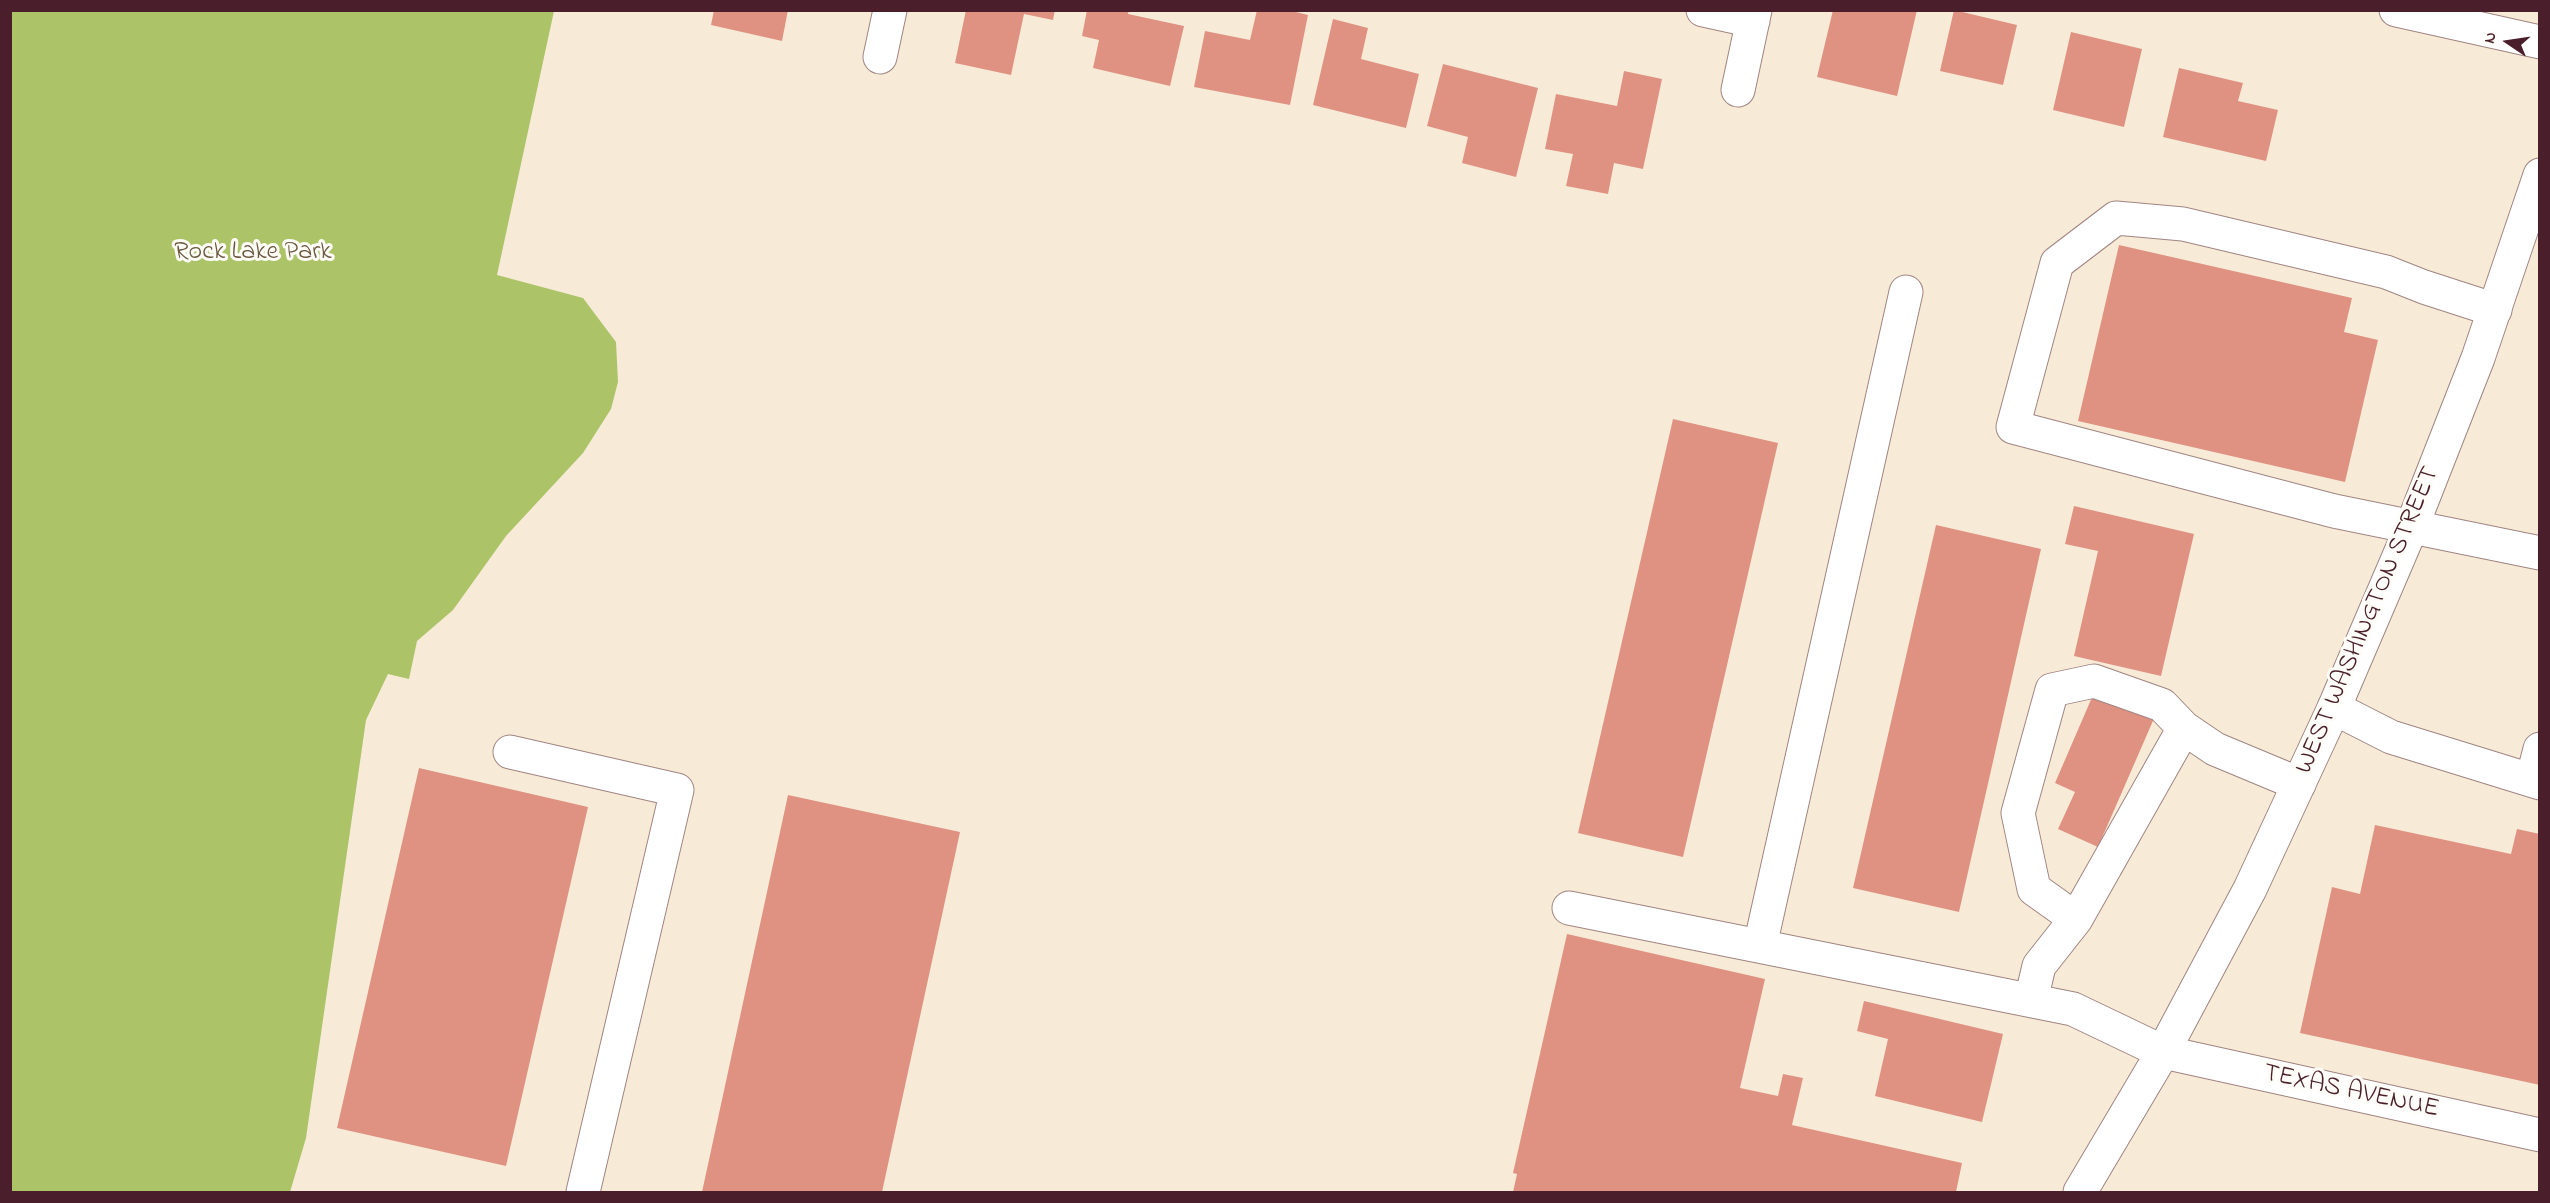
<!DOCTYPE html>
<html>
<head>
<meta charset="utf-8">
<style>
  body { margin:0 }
  #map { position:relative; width:2550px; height:1203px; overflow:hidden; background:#f7ebd8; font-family:"Indie Flower",sans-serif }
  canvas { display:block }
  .frame { position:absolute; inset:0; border:12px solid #4a1f2b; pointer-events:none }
  .north { position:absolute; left:2478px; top:12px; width:60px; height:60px; -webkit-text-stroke:4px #fdfcf7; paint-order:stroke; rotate:283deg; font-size:16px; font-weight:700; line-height:24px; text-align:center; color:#4a1f2b }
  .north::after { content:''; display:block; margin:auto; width:21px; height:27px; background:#4a1f2b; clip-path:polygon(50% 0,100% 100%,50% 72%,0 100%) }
</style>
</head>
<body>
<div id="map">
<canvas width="2550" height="1203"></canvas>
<div class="frame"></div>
<div class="north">N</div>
</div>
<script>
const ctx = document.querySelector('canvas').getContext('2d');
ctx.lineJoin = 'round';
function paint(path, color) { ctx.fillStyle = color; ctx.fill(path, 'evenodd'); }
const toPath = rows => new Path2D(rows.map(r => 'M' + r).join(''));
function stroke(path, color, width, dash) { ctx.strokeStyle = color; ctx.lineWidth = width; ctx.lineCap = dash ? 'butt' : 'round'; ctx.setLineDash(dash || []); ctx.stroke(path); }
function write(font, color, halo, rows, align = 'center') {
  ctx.font = font + ' "Indie Flower",sans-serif'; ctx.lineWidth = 6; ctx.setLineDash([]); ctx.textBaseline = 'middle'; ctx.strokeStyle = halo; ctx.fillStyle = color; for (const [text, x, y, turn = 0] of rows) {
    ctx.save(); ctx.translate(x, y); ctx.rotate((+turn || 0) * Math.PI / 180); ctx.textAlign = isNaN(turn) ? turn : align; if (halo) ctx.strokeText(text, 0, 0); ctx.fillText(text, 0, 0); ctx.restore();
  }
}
paint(toPath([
  [10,11,554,11,497,275,583,298,616,342,618,382,611,409,583,453,506,536,453,610,417,641,409,679,388,674,366,720,306,1138,290,1192,11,1192]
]), '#acc368');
paint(toPath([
  [714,10,788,10,782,41,711,25],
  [966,10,1055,10,1053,20,1024,14,1011,75,955,63],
  [1087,10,1129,10,1128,14,1184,26,1170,86,1093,68,1099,40,1082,36],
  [1257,10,1288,10,1308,15,1290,105,1194,87,1205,31,1250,40],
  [1833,10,1917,10,1897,96,1817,77],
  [1954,10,2017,25,2003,85,1940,71],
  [1333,19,1368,28,1361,59,1419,74,1406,128,1313,105],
  [2071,32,2142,49,2124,127,2053,110],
  [1443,64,1538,88,1516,177,1462,163,1468,137,1427,126],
  [2179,68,2243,83,2238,101,2278,110,2266,161,2163,137],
  [1624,71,1662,79,1643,169,1614,163,1608,194,1566,186,1573,154,1545,149,1556,94,1617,106],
  [2119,245,2352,298,2344,332,2378,340,2345,482,2078,421],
  [1673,419,1778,443,1683,857,1578,833],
  [2074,506,2194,534,2161,676,2074,656,2098,551,2065,544],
  [1936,525,2041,549,1959,912,1853,888],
  [2096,688,2156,714,2098,847,2058,829,2075,792,2055,783],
  [419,768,588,807,506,1166,337,1128],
  [788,795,960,832,882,1192,702,1192],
  [2375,825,2511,854,2517,829,2540,834,2540,1085,2300,1033,2332,887,2360,894],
  [1567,934,1765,979,1740,1088,1778,1096,1783,1074,1803,1078,1792,1125,1962,1163,1956,1192,1513,1192,1517,1174,1513,1173],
  [1864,1001,2003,1034,1982,1122,1875,1096,1888,1039,1857,1031]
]), '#e09282');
const minor = toPath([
  [1703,10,1753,21],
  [2396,10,2540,42],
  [880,57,890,10],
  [1738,90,1755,10],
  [2495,310,2424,287,2386,272,2183,224,2116,218,2057,263,2013,427,2334,511,2540,553],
  [2334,708,2391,737,2540,783],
  [2184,728,2076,919,2034,889,2018,813,2052,690,2094,681,2162,705,2184,728,2215,749,2299,784],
  [510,752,677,790,583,1192],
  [2532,780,2540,749],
  [1569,908,2073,1009,2163,1052,2540,1135],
  [1760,946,1906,292],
  [2031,1000,2039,966,2076,919]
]);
const major = toPath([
  [2080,1192,2163,1052,2250,889,2334,708,2412,526,2478,358,2540,175]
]);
stroke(minor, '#a08582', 35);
stroke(major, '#a08582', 35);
stroke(minor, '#fff', 33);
stroke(major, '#fff', 33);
write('26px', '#6c5840', '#fdfcf7', [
  ["Rock Lake Park",253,254]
]);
write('26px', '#4a1f2b', '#fdfcf7', [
  ["WEST WASHINGTON STREET",2369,621,-67],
  ["TEXAS AVENUE",2351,1093,12]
]);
</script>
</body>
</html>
